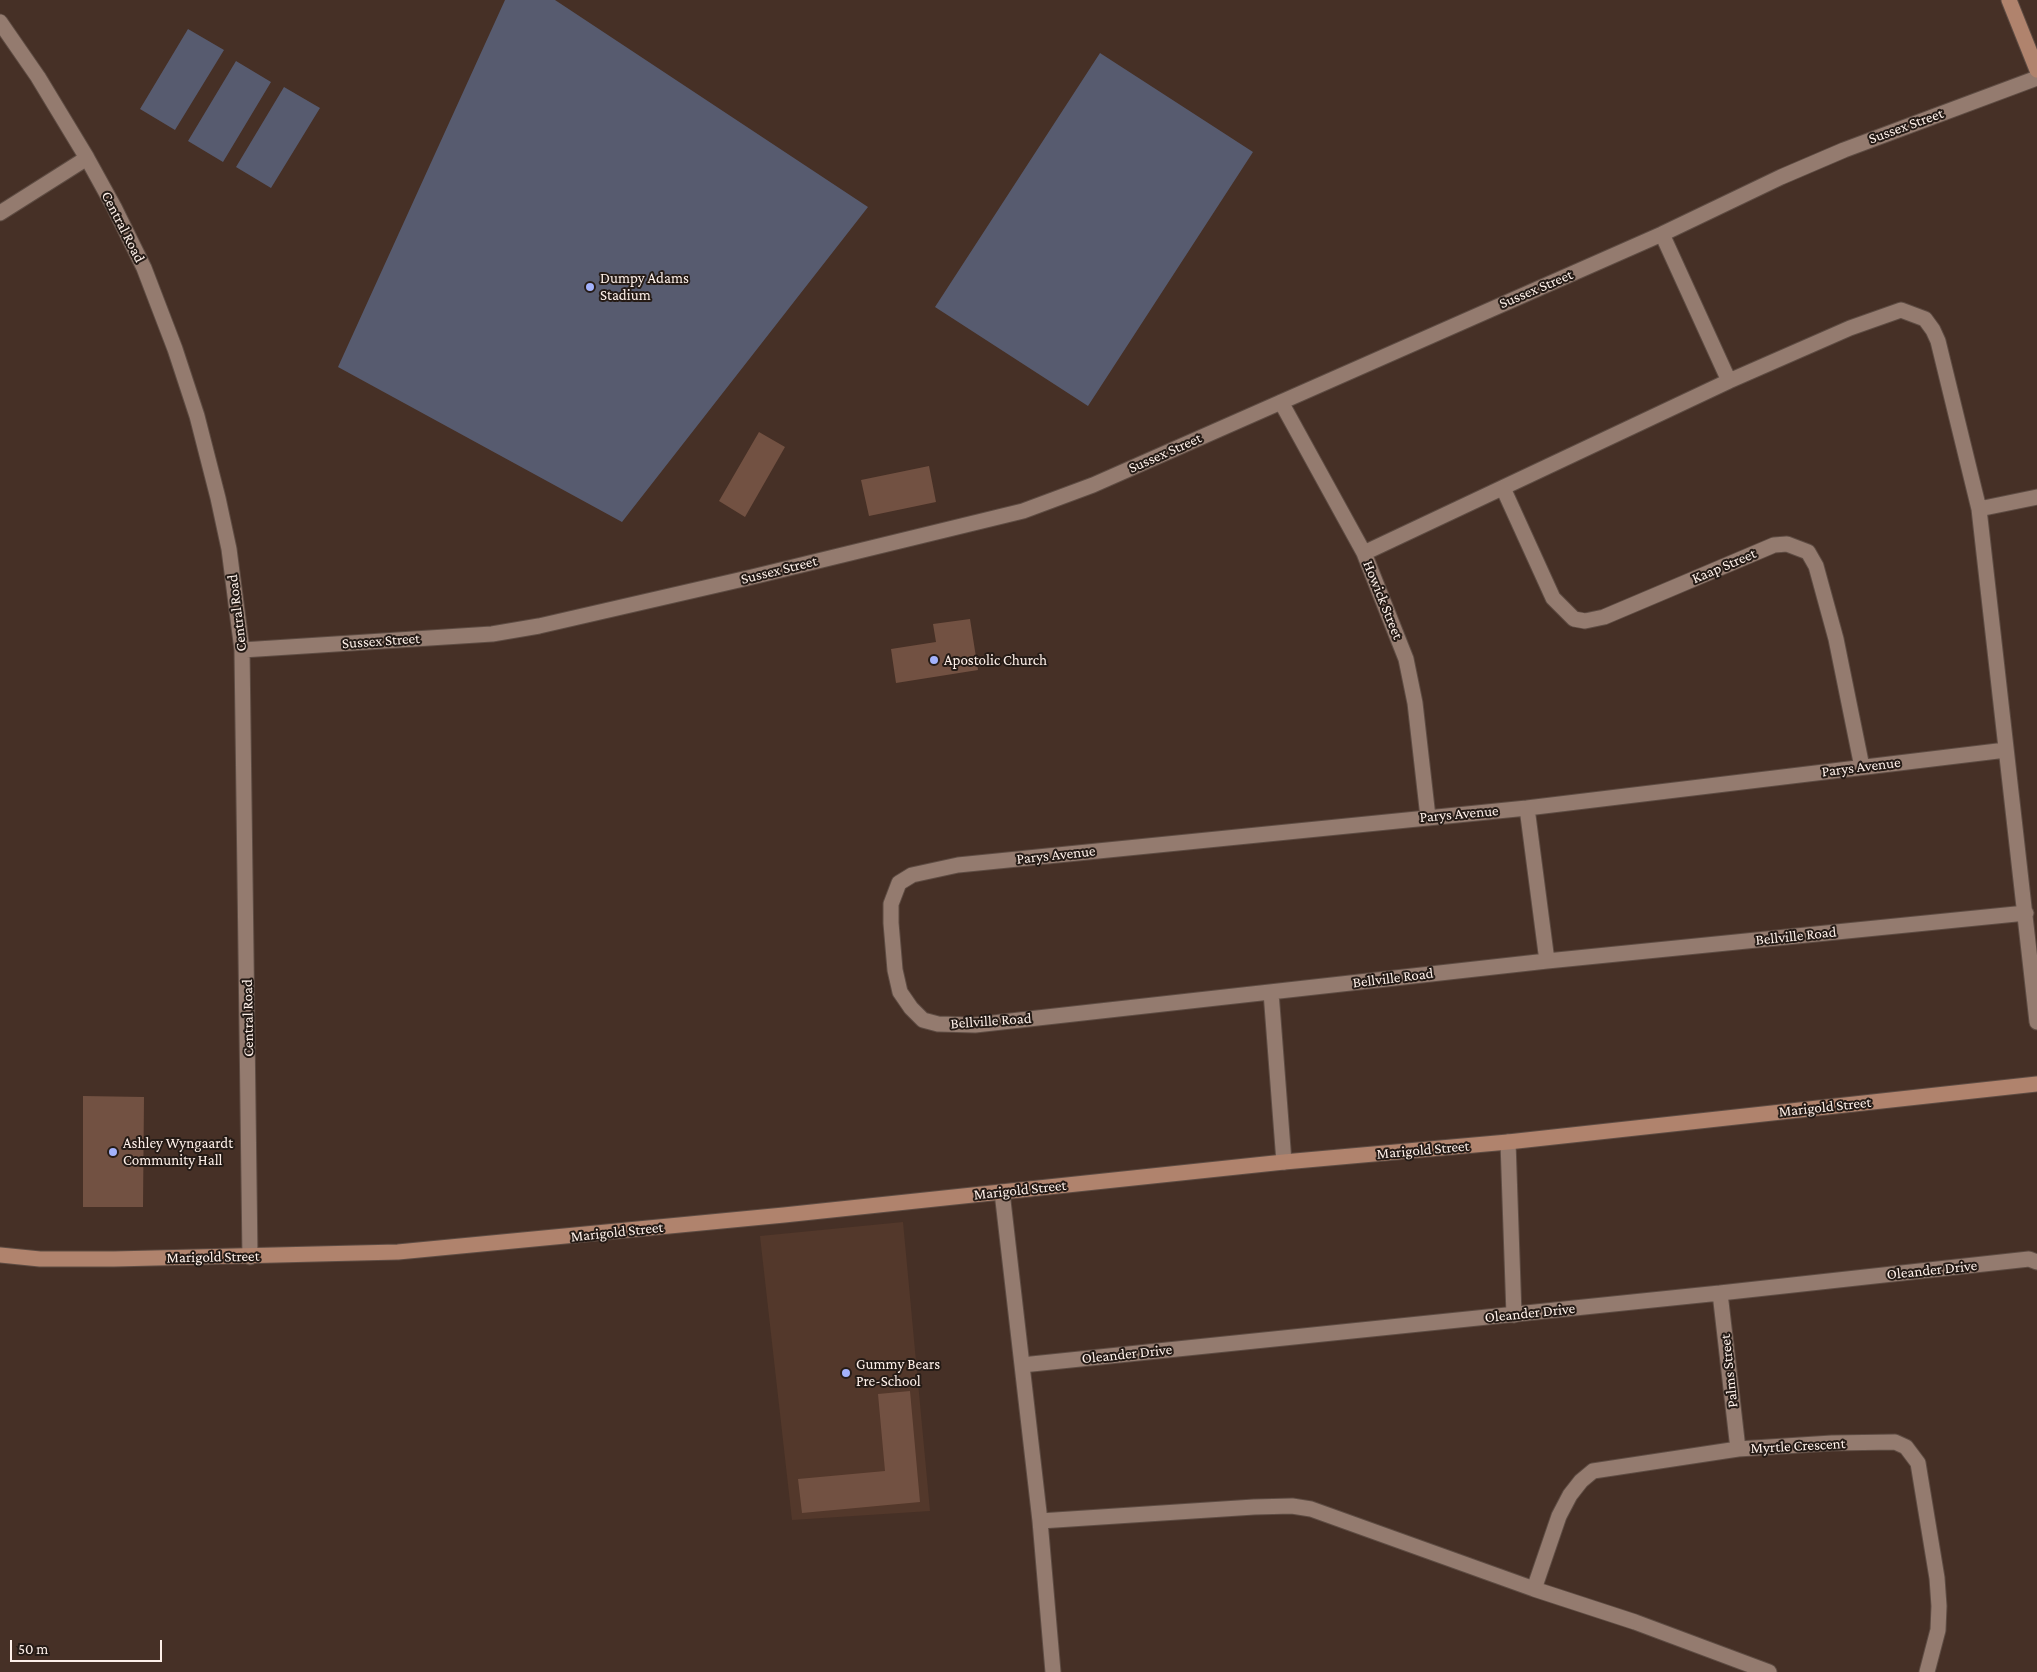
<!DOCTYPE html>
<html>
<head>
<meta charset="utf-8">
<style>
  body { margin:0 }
  #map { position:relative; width:2037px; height:1672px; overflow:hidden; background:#463026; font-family:"Crimson Pro",serif }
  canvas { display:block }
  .scale { position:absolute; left:10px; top:1640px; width:152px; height:22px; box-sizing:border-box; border:2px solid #fef0e9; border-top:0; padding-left:6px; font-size:15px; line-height:18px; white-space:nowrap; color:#fef0e9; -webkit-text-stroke:4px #251b16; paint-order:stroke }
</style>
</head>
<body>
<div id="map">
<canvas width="2037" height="1672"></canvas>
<div class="scale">50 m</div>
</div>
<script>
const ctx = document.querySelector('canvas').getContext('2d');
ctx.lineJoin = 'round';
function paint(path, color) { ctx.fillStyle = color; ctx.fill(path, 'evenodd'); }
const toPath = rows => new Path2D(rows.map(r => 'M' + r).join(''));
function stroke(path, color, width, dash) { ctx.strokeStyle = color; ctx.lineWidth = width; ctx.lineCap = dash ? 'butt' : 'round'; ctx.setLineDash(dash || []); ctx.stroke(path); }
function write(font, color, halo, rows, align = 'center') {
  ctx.font = font + ' "Crimson Pro",serif'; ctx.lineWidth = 4; ctx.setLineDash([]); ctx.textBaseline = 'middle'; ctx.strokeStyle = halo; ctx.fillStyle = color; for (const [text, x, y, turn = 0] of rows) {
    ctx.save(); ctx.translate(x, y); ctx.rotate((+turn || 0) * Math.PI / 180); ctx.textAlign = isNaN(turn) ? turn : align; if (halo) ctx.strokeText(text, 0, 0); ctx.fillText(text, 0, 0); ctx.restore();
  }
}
paint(toPath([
  [903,1222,930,1511,792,1520,760,1236]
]), '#53382b');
paint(toPath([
  [505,0,555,0,868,207,622,522,338,367],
  [188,29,224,50,175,130,140,109],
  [1100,53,1253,152,1088,406,935,307],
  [236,61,271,82,223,162,188,141],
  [284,87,320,108,271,188,236,167]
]), '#575b6f');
paint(toPath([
  [759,432,785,447,745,517,719,501],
  [929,466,936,502,869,516,861,480],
  [970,619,978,670,896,683,891,649,936,642,933,624],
  [83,1096,144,1097,143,1207,83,1207],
  [910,1391,920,1502,802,1513,798,1479,885,1471,878,1394]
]), '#725142');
const street = toPath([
  [0,22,38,77,87,158,114,207,144,268,175,349,197,416,218,498,229,549,242,650,250,1257],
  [0,213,87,158],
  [1662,234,1729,381],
  [1281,402,1364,553,1406,659,1415,703,1428,817],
  [1503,488,1553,598,1574,619,1585,621,1604,617,1774,545,1787,544,1808,552,1816,566,1836,639,1862,767],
  [1979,509,2037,497],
  [1364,553,1729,381,1850,328,1901,310,1925,319,1933,330,1938,341,1979,509,2037,1022],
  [242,650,492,634,539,626,752,577,1023,511,1093,485,1662,234,1781,177,1844,150,2037,78],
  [2006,750,1527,808,958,865,912,875,899,883,891,904,891,923,895,970,900,992,911,1008,923,1020,938,1024,975,1025,1547,961,2026,913],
  [1527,808,1547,961],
  [1271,992,1284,1162],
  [1508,1142,1514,1315],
  [1002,1192,1040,1521,1053,1672],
  [1720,1293,1738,1449],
  [1022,1365,1720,1293,2029,1259,2037,1262],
  [1040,1521,1254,1507,1292,1506,1311,1509,1534,1589,1635,1622,1769,1672],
  [1534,1589,1559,1516,1570,1495,1581,1481,1593,1471,1738,1449,1832,1443,1895,1442,1906,1447,1918,1463,1937,1578,1939,1606,1938,1630,1927,1672]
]);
const secondary = toPath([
  [2009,0,2037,70],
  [0,1255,40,1259,114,1259,398,1252,784,1215,1284,1162,1508,1142,2037,1084]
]);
stroke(street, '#5e4c43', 17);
stroke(secondary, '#5e4c43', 17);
stroke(street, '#947b6f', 15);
stroke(secondary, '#b0836d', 15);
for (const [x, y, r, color] of [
  [590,287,5,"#a3b2fc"],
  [934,660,5,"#a3b2fc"],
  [113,1152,5,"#a3b2fc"],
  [846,1373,5,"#a3b2fc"]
]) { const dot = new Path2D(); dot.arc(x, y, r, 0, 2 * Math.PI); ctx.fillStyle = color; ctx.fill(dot); stroke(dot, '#251b16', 2); }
write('15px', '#fef0e9', '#251b16', [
  ["Sussex Street",1906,126,-20],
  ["Central Road",123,227,63],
  ["Sussex Street",1536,289,-23],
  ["Sussex Street",1165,453,-24],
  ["Kaap Street",1724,566,-23],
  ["Sussex Street",779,570,-14],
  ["Howick Street",1383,600,68],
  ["Central Road",237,613,-97],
  ["Sussex Street",381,641,-4],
  ["Parys Avenue",1861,767,-7],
  ["Parys Avenue",1459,814,-5],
  ["Parys Avenue",1056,855,-6],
  ["Bellville Road",1796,936,-6],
  ["Bellville Road",1393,978,-7],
  ["Central Road",248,1018,-91],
  ["Bellville Road",991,1021,-4],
  ["Marigold Street",1825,1107,-6],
  ["Marigold Street",1423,1150,-5],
  ["Marigold Street",1020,1190,-6],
  ["Marigold Street",617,1232,-6],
  ["Marigold Street",213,1257,-1],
  ["Oleander Drive",1932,1270,-6],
  ["Oleander Drive",1530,1313,-6],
  ["Oleander Drive",1127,1354,-6],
  ["Palms Street",1729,1371,-96],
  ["Myrtle Crescent",1798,1446,-3]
]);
write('15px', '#fef0e9', '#251b16', [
  ["Dumpy Adams",600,278],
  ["Stadium",600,295],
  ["Apostolic Church",944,660],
  ["Ashley Wyngaardt",123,1143],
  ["Community Hall",123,1160],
  ["Gummy Bears",856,1364],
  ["Pre-School",856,1381]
], 'left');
</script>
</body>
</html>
